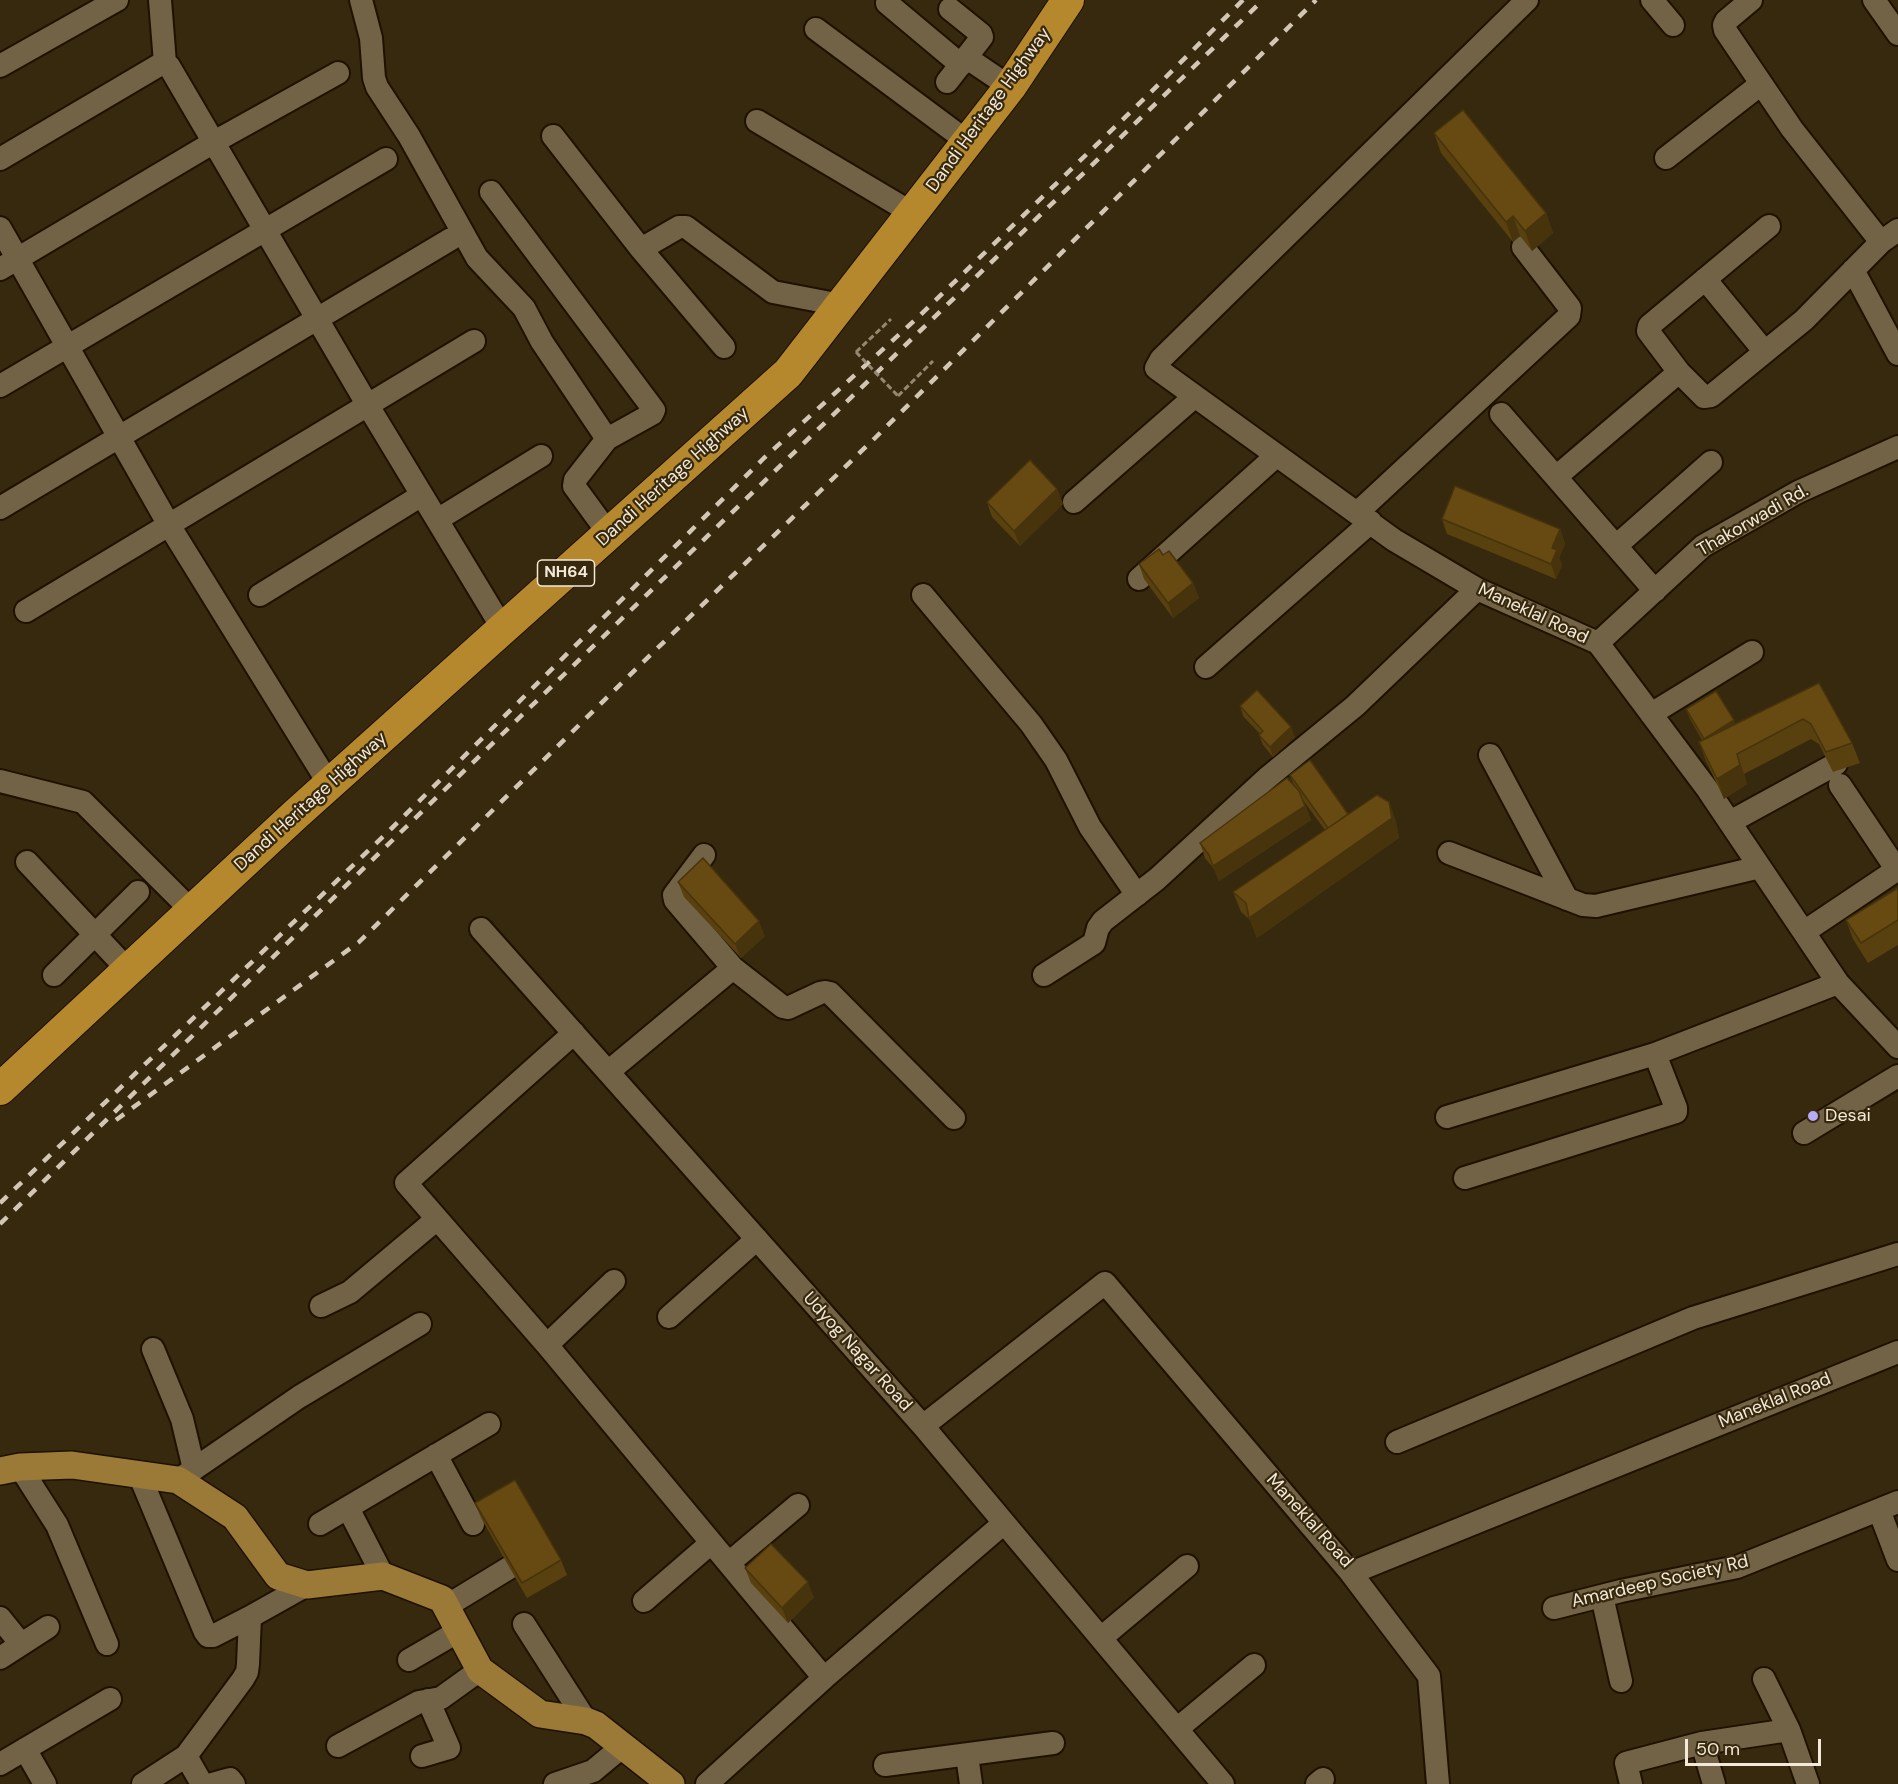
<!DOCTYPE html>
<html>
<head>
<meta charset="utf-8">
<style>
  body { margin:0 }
  #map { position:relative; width:1898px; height:1784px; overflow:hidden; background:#37290d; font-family:"DM Sans",sans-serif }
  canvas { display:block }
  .scale { position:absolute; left:1685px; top:1739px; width:136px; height:27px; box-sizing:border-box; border:3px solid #f3e9d9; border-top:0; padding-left:8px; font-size:18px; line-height:21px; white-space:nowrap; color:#f3e9d9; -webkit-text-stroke:4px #37290d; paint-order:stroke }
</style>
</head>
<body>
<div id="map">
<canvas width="1898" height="1784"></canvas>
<div class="scale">50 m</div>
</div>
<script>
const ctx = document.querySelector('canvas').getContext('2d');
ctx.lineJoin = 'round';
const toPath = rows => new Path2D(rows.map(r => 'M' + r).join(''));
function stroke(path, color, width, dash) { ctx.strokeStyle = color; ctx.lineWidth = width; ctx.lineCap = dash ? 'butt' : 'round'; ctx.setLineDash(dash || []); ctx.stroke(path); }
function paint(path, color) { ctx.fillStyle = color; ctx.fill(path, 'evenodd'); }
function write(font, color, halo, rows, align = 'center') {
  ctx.font = font + ' "DM Sans",sans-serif'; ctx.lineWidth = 4.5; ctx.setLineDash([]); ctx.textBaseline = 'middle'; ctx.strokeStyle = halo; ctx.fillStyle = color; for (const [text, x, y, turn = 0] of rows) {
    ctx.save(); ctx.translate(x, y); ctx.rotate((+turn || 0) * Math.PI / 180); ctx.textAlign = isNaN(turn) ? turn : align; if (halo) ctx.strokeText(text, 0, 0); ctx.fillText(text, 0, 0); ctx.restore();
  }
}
const minor = toPath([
  [160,0,165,63],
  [361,0,371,38,374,78,377,87,409,136,477,258,524,308,542,342,607,439,575,480,574,486,609,534],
  [1527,0,1161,359,1156,368,1394,540,1477,589,1598,643,1708,790,1838,983,1898,1047],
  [1652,0,1673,25],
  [1751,0,1726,21,1724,25,1725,30,1792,129,1881,242],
  [1874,0,1898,34],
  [887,3,961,65],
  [816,29,968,142],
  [967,58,1010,87],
  [0,66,117,0],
  [947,82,982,37,981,34,950,9],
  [757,121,912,213],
  [553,136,641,249,724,347],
  [1666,158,1761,84],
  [0,159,161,64,165,63,169,66,367,404,503,629],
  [491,192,654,410,652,414,607,439],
  [0,228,169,525,329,784],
  [641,249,679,227,686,227,773,292,841,305],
  [0,269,214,142,338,73],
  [1853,270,1898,354],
  [1705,279,1765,352],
  [1679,372,1648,331,1649,326,1769,226],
  [0,386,386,159],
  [1501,414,1655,591],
  [1556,477,1679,372,1704,397,1711,396,1804,320,1881,242,1898,230],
  [1074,502,1194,397],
  [0,508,451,239],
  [1357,513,1569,316,1570,308,1523,247],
  [437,520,541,456],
  [1616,546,1711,462],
  [1139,579,1276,456],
  [260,595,422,495],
  [923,595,1031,724,1056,760,1090,827,1137,895],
  [26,611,474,341],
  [1598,643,1703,546,1798,492,1898,447],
  [1206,667,1371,522],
  [1651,714,1752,652],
  [1490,755,1567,899],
  [0,781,83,802,192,911],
  [1840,785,1897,870],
  [1730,822,1836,764],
  [1449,853,1583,905,1596,906,1760,867],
  [704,855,674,895,675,900,733,968],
  [27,862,128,970],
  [481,929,923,1426,1223,1784],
  [1804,932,1898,869],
  [54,975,138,892],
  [1044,975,1094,943,1098,928,1103,921,1157,879,1267,778,1355,706,1477,589],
  [574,1033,406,1183,547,1345,824,1678],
  [608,1072,733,968,783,1007,788,1008,820,993,825,992,830,993,954,1118],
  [1447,1117,1655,1054,1838,983],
  [1804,1133,1898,1076],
  [1465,1178,1676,1112,1676,1108,1655,1054],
  [321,1306,350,1292,437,1219],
  [669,1317,757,1239],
  [547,1345,614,1281],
  [153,1349,182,1419,194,1469],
  [923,1426,1105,1283,1351,1573,1898,1352],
  [1397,1442,1693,1318,1898,1254],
  [436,1455,473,1524],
  [20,1467,57,1525,107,1644],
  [139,1474,205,1632,208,1636,213,1636,250,1617],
  [178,1480,299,1397,420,1324],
  [348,1508,383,1576],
  [1879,1510,1898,1560],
  [320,1524,489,1424],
  [729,1563,798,1505],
  [1351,1573,1429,1676,1438,1784],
  [1602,1596,1621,1681],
  [644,1601,711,1543],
  [445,1607,509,1568],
  [1554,1608,1621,1591,1737,1567,1898,1502],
  [0,1618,21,1644],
  [524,1624,586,1721],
  [1101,1638,1187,1566],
  [0,1658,48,1627],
  [409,1660,459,1631],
  [1764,1679,1789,1730],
  [1177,1729,1254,1665],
  [1702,1743,1714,1784],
  [338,1746,419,1702,441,1698,480,1670],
  [25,1749,45,1784],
  [967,1755,971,1784],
  [186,1756,202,1784],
  [422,1756,449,1748,428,1700],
  [0,1764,110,1699],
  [885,1765,1053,1743],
  [143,1784,186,1756,243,1679,247,1672,248,1664,250,1617,307,1585],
  [212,1784,230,1779,234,1784],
  [555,1784,593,1771,623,1746],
  [707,1784,824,1678,1004,1523],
  [1317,1784,1323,1779],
  [1631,1784,1626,1763,1702,1743,1789,1730,1808,1784]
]);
const major = toPath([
  [0,1471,20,1467,72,1465,178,1480,235,1517,278,1576,307,1585,383,1576,442,1599,480,1670,540,1714,586,1721,596,1725,671,1784]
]);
const highway = toPath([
  [0,1089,295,815,788,373,1010,87,1068,0]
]);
stroke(minor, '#1e1100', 26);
stroke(major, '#1e1100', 30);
stroke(highway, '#1e1100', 34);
stroke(toPath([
  [856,352,891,319],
  [898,396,933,361]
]), '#948872', 3, [6, 3]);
stroke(minor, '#736346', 22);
stroke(major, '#9b7937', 27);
stroke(highway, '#b6882d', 32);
stroke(toPath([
  [116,1120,359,942,638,667,875,438,1316,0],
  [0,1203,392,828,764,458,914,321,1147,96,1243,0],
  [0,1224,405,828,1263,0]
]), '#d2c7b5', 4.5, [10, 10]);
stroke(toPath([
  [856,352,898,396]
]), '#948872', 3, [6, 3]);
paint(toPath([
  [1434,133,1546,213,1553,233,1532,251,1520,236,1513,242,1441,153],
  [1057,489,1063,504,1020,546,992,517,987,502],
  [1442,519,1560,529,1565,544,1559,558,1562,565,1556,579,1447,534],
  [1163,555,1193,583,1199,598,1173,618,1144,579,1139,564],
  [1819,683,1852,743,1860,763,1833,772,1819,744,1811,739,1744,774,1747,784,1724,799,1706,761,1699,742,1702,740,1690,719,1686,709,1736,724],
  [1240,706,1295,737,1273,757,1263,745,1259,735,1260,734,1243,716],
  [1290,775,1348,814,1389,802,1396,822,1399,838,1257,938,1250,920,1241,912,1233,892,1325,830,1303,800,1311,820,1219,881,1214,869,1205,858,1200,843,1294,786],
  [678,882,765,936,741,958,684,897],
  [1898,888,1898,945,1868,963,1853,939,1846,920],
  [475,1503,561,1560,567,1575,527,1598,481,1518],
  [745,1568,814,1597,788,1623,751,1583]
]), '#58400f');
paint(toPath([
  [1546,213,1553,233,1532,251,1525,231],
  [1513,216,1520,236,1513,242,1506,222],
  [1057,489,1063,504,1020,546,1014,531],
  [1560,529,1565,544,1559,558,1562,565,1556,579,1551,564,1552,548],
  [1193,583,1199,598,1173,618,1168,603],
  [1734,720,1738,730,1704,739],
  [1291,727,1295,737,1273,757,1270,747],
  [1737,754,1744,774,1747,784,1724,799,1717,779],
  [1389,802,1396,822,1399,838,1257,938,1249,918],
  [1305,806,1311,820,1219,881,1213,866],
  [759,921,765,936,741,958,735,944],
  [808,1582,814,1597,788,1623,782,1608]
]), '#47340c');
const building = toPath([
  [1463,110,1546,213,1525,231,1513,216,1506,222,1434,133,1463,110],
  [1030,460,1057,489,1014,531,987,502,1030,460],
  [1455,486,1560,529,1552,548,1557,550,1551,564,1442,519,1455,486],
  [1159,549,1163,555,1169,551,1193,583,1168,603,1139,564,1159,549],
  [1819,683,1852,743,1826,752,1811,724,1803,719,1737,754,1740,765,1717,779,1699,742,1819,683],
  [1257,690,1291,727,1270,747,1259,735,1263,731,1240,706,1257,690],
  [1716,691,1734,720,1704,739,1686,709,1716,691],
  [1310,760,1348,814,1328,828,1290,775,1310,760],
  [1287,778,1299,791,1305,806,1213,866,1209,855,1200,843,1287,778],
  [1377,795,1389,802,1392,818,1249,918,1246,903,1233,892,1377,795],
  [703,858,759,921,735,944,678,882,703,858],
  [1898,888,1898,920,1861,943,1846,920,1898,888],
  [515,1480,561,1560,522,1583,475,1503,515,1480],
  [771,1544,808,1582,782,1608,745,1568,771,1544]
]);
paint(building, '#664a11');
stroke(building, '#47340c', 1.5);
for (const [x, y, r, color] of [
  [1813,1116,6,"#b8abf7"]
]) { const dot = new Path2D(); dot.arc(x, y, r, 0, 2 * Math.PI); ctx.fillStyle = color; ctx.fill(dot); stroke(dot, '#37290d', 2); }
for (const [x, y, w] of [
  [566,573,57]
]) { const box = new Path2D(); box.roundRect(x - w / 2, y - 13, w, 26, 4.5); ctx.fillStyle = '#37290d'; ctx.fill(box); stroke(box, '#f3e9d9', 1.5); }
write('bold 16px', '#f3e9d9', null, [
  ["NH64",566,573]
]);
write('18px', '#f3e9d9', '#37290d', [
  ["Dandi Heritage Highway",989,110,-54],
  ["Dandi Heritage Highway",673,477,-42],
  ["Thakorwadi Rd.",1753,521,-30],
  ["Maneklal Road",1533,614,25],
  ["Dandi Heritage Highway",311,802,-42],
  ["Udyog Nagar Road",857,1352,48],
  ["Maneklal Road",1775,1401,-22],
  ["Maneklal Road",1309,1521,48],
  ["Amardeep Society Rd",1660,1582,-13]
]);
write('18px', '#f3e9d9', '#37290d', [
  ["Desai",1825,1116]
], 'left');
</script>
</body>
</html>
